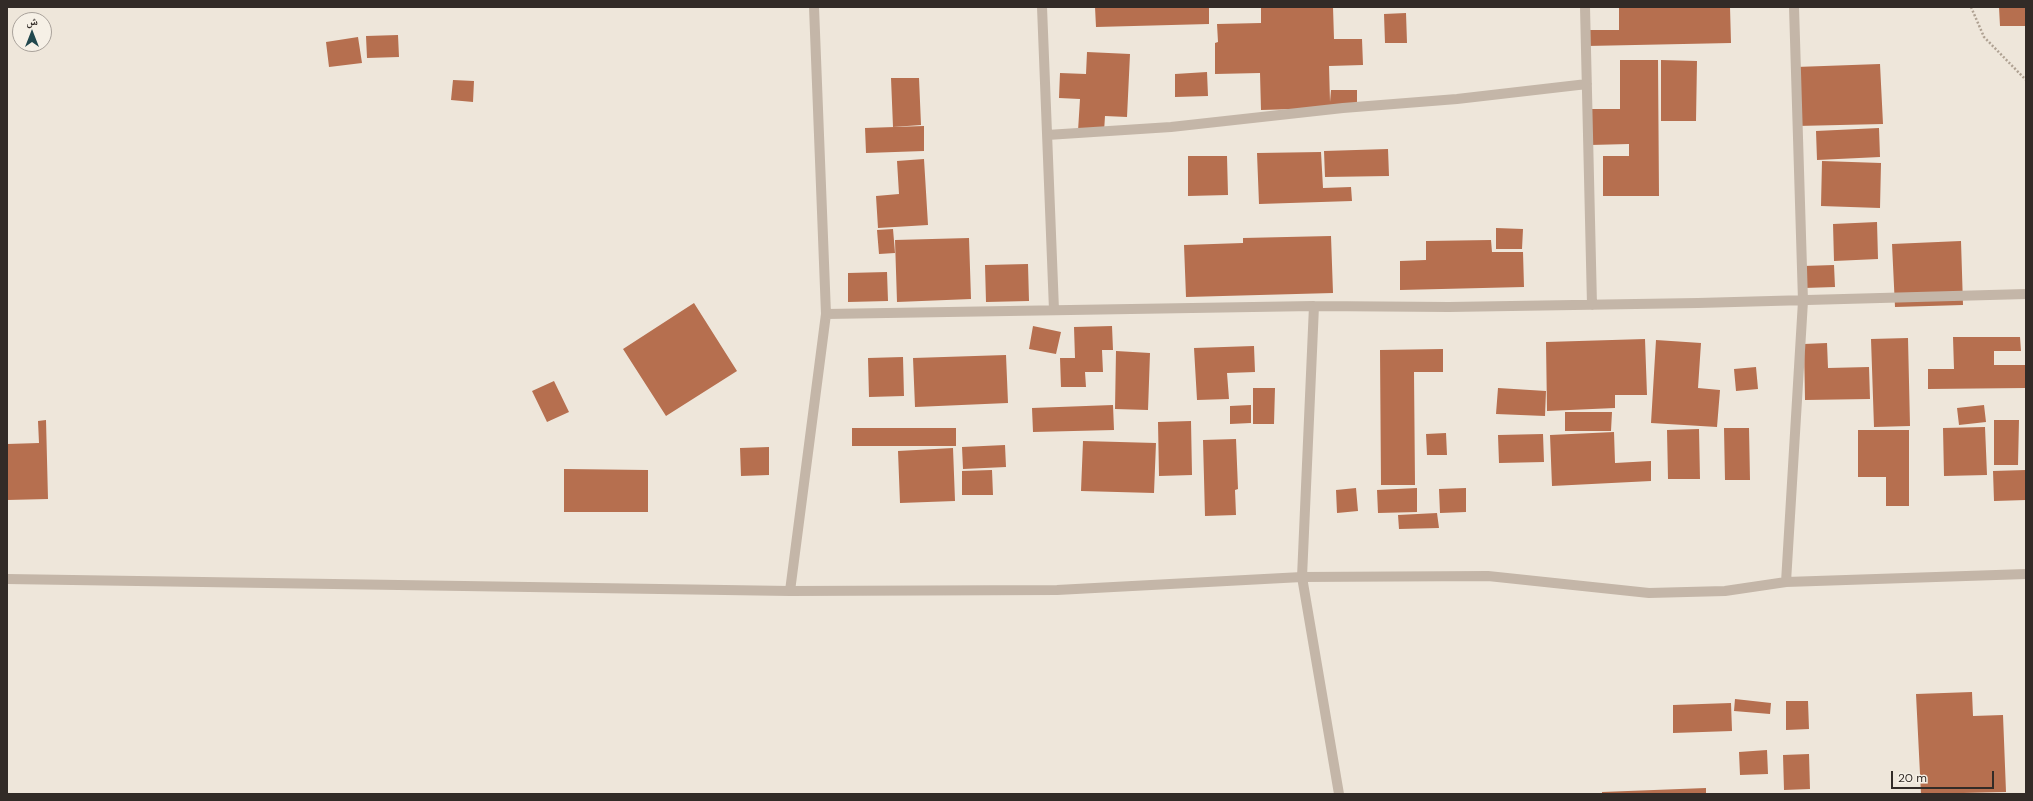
<!DOCTYPE html>
<html>
<head>
<meta charset="utf-8">
<style>
  body { margin:0 }
  #map { position:relative; width:2033px; height:801px; overflow:hidden; background:#eee6da; font-family:"DM Sans","Noto Naskh Arabic",sans-serif }
  canvas { display:block }
  .frame { position:absolute; inset:0; border:8px solid #322b27; pointer-events:none }
  .north { position:absolute; left:12px; top:12px; width:40px; height:40px; box-sizing:border-box; background:#f6f0e6; border:1px solid #a8a19a; border-radius:50%; rotate:0deg; font-size:11px; font-weight:700; line-height:16px; text-align:center; color:#322b27 }
  .north::after { content:''; display:block; margin:auto; width:14px; height:18px; background:#22484e; clip-path:polygon(50% 0,100% 100%,50% 72%,0 100%) }
  .scale { position:absolute; left:1891px; top:771px; width:103px; height:18px; box-sizing:border-box; border:2px solid #322b27; border-top:0; padding-left:5px; font-size:12px; line-height:14px; white-space:nowrap; color:#322b27; -webkit-text-stroke:3px #f6f0e6; paint-order:stroke }
</style>
</head>
<body>
<div id="map">
<canvas width="2033" height="801"></canvas>
<div class="frame"></div>
<div class="north">ش</div>
<div class="scale">20 m</div>
</div>
<script>
const ctx = document.querySelector('canvas').getContext('2d');
ctx.lineJoin = 'round';
function paint(path, color) { ctx.fillStyle = color; ctx.fill(path, 'evenodd'); }
const toPath = rows => new Path2D(rows.map(r => 'M' + r).join(''));
function stroke(path, color, width, dash) { ctx.strokeStyle = color; ctx.lineWidth = width; ctx.lineCap = dash ? 'butt' : 'round'; ctx.setLineDash(dash || []); ctx.stroke(path); }
paint(toPath([
  [1095,7,1209,7,1209,24,1096,27],
  [1261,7,1333,7,1334,39,1362,39,1363,65,1329,66,1330,102,1331,90,1357,90,1357,111,1330,108,1261,110,1260,73,1215,74,1215,43,1218,42,1217,24,1261,23],
  [1619,7,1730,7,1731,43,1587,46,1587,30,1619,30],
  [1999,7,2026,7,2026,26,2000,26],
  [1406,13,1407,43,1385,43,1384,14],
  [398,35,399,57,367,58,366,36],
  [358,37,362,63,329,67,326,42],
  [1087,52,1130,54,1127,117,1105,116,1104,132,1078,131,1080,99,1059,98,1060,73,1086,74],
  [1620,60,1658,60,1659,196,1603,196,1603,156,1629,156,1629,144,1590,145,1590,109,1620,109],
  [1661,60,1697,61,1696,121,1661,121],
  [1880,64,1883,124,1797,126,1796,67],
  [1207,72,1208,96,1175,97,1175,74],
  [891,78,919,78,921,125,893,127],
  [453,80,474,81,473,102,451,100],
  [924,126,924,151,866,153,865,128],
  [1879,128,1880,157,1817,160,1816,131],
  [1388,149,1389,176,1325,177,1324,151],
  [1321,152,1323,188,1351,187,1352,201,1259,204,1257,153],
  [1188,156,1227,156,1228,195,1188,196],
  [924,159,928,225,878,228,876,196,899,194,897,161],
  [1822,161,1881,163,1880,208,1821,206],
  [1877,222,1878,259,1834,261,1833,224],
  [1496,228,1523,229,1522,249,1496,249],
  [893,229,895,253,879,254,877,230],
  [1331,236,1333,293,1186,297,1184,245,1243,243,1243,238],
  [969,238,971,299,897,302,895,240],
  [1491,240,1492,252,1523,252,1524,287,1400,290,1400,261,1426,260,1426,241],
  [1961,241,1963,305,1895,307,1892,244],
  [1028,264,1029,301,986,302,985,265],
  [1834,265,1835,287,1804,288,1803,266],
  [887,272,888,301,848,302,848,273],
  [694,303,737,371,666,416,623,349],
  [1033,326,1061,332,1056,354,1029,349],
  [1112,326,1113,350,1102,350,1103,372,1085,372,1086,387,1061,387,1060,358,1075,358,1074,327],
  [1953,337,2020,337,2021,351,1994,351,1994,365,2026,365,2026,388,1928,389,1928,369,1954,369],
  [1908,338,1910,426,1874,427,1871,339],
  [1645,339,1647,395,1615,395,1615,408,1547,411,1546,342],
  [1656,340,1701,343,1698,388,1720,390,1717,427,1651,423],
  [1827,343,1828,368,1869,367,1870,399,1805,400,1804,344],
  [1254,346,1255,372,1227,373,1229,399,1197,400,1194,348],
  [1443,349,1443,372,1414,372,1415,485,1381,485,1380,350],
  [1116,351,1150,353,1148,410,1115,409],
  [1006,355,1008,403,915,407,913,358],
  [903,357,904,396,869,397,868,358],
  [1756,367,1758,389,1736,391,1734,369],
  [554,381,569,412,547,422,532,391],
  [1253,388,1275,388,1274,424,1253,424],
  [1498,388,1546,391,1545,416,1496,414],
  [1113,405,1114,430,1033,432,1032,408],
  [1251,405,1251,423,1230,424,1230,406],
  [1984,405,1986,422,1959,425,1957,408],
  [1565,412,1612,412,1611,431,1565,431],
  [46,420,48,499,7,500,7,444,39,443,38,421],
  [1994,420,2019,420,2018,465,1994,465],
  [1191,421,1192,475,1159,476,1158,422],
  [1985,427,1987,475,1944,476,1943,428],
  [852,428,956,428,956,446,852,446],
  [1724,428,1749,428,1750,480,1725,480],
  [1699,429,1700,479,1668,479,1667,430],
  [1858,430,1909,430,1909,506,1886,506,1886,477,1858,477],
  [1614,432,1615,463,1651,461,1651,481,1552,486,1550,435],
  [1446,433,1447,455,1427,455,1426,434],
  [1543,434,1544,462,1499,463,1498,435],
  [1236,439,1238,489,1235,490,1236,515,1205,516,1203,440],
  [1083,441,1156,443,1154,493,1081,491],
  [1005,445,1006,467,963,469,962,447],
  [769,447,769,475,741,476,740,448],
  [953,448,955,501,900,503,898,451],
  [564,469,648,470,648,512,564,512],
  [992,470,993,495,962,495,962,471],
  [2026,470,2026,500,1994,501,1993,471],
  [1356,488,1358,511,1337,513,1336,490],
  [1417,488,1417,512,1378,513,1377,490],
  [1466,488,1466,512,1440,513,1439,489],
  [1437,513,1439,528,1399,529,1398,515],
  [1972,692,1973,716,2003,715,2006,792,1921,794,1916,694],
  [1735,699,1771,703,1770,714,1734,711],
  [1786,701,1808,701,1809,729,1786,730],
  [1731,703,1732,731,1673,733,1673,705],
  [1767,750,1768,774,1740,775,1739,752],
  [1809,754,1810,789,1784,790,1783,755],
  [1706,788,1706,794,1602,794,1602,792]
]), '#b66f4f');
stroke(toPath([
  [1971,7,1984,37,2026,80]
]), '#afa192', 2.5, [2, 2]);
stroke(toPath([
  [1042,7,1054,310],
  [1585,7,1592,305],
  [1047,135,1171,127,1343,108,1457,99,1587,84],
  [1314,306,1302,577,1339,794],
  [826,314,1314,306,1449,307,1698,303,2026,294],
  [7,579,790,591,1057,590,1302,577,1488,576,1649,593,1725,591,1786,582,2026,574],
  [1786,582,1803,301,1794,7],
  [790,591,826,314,814,7]
]), '#c4b6a8', 10);
</script>
</body>
</html>
